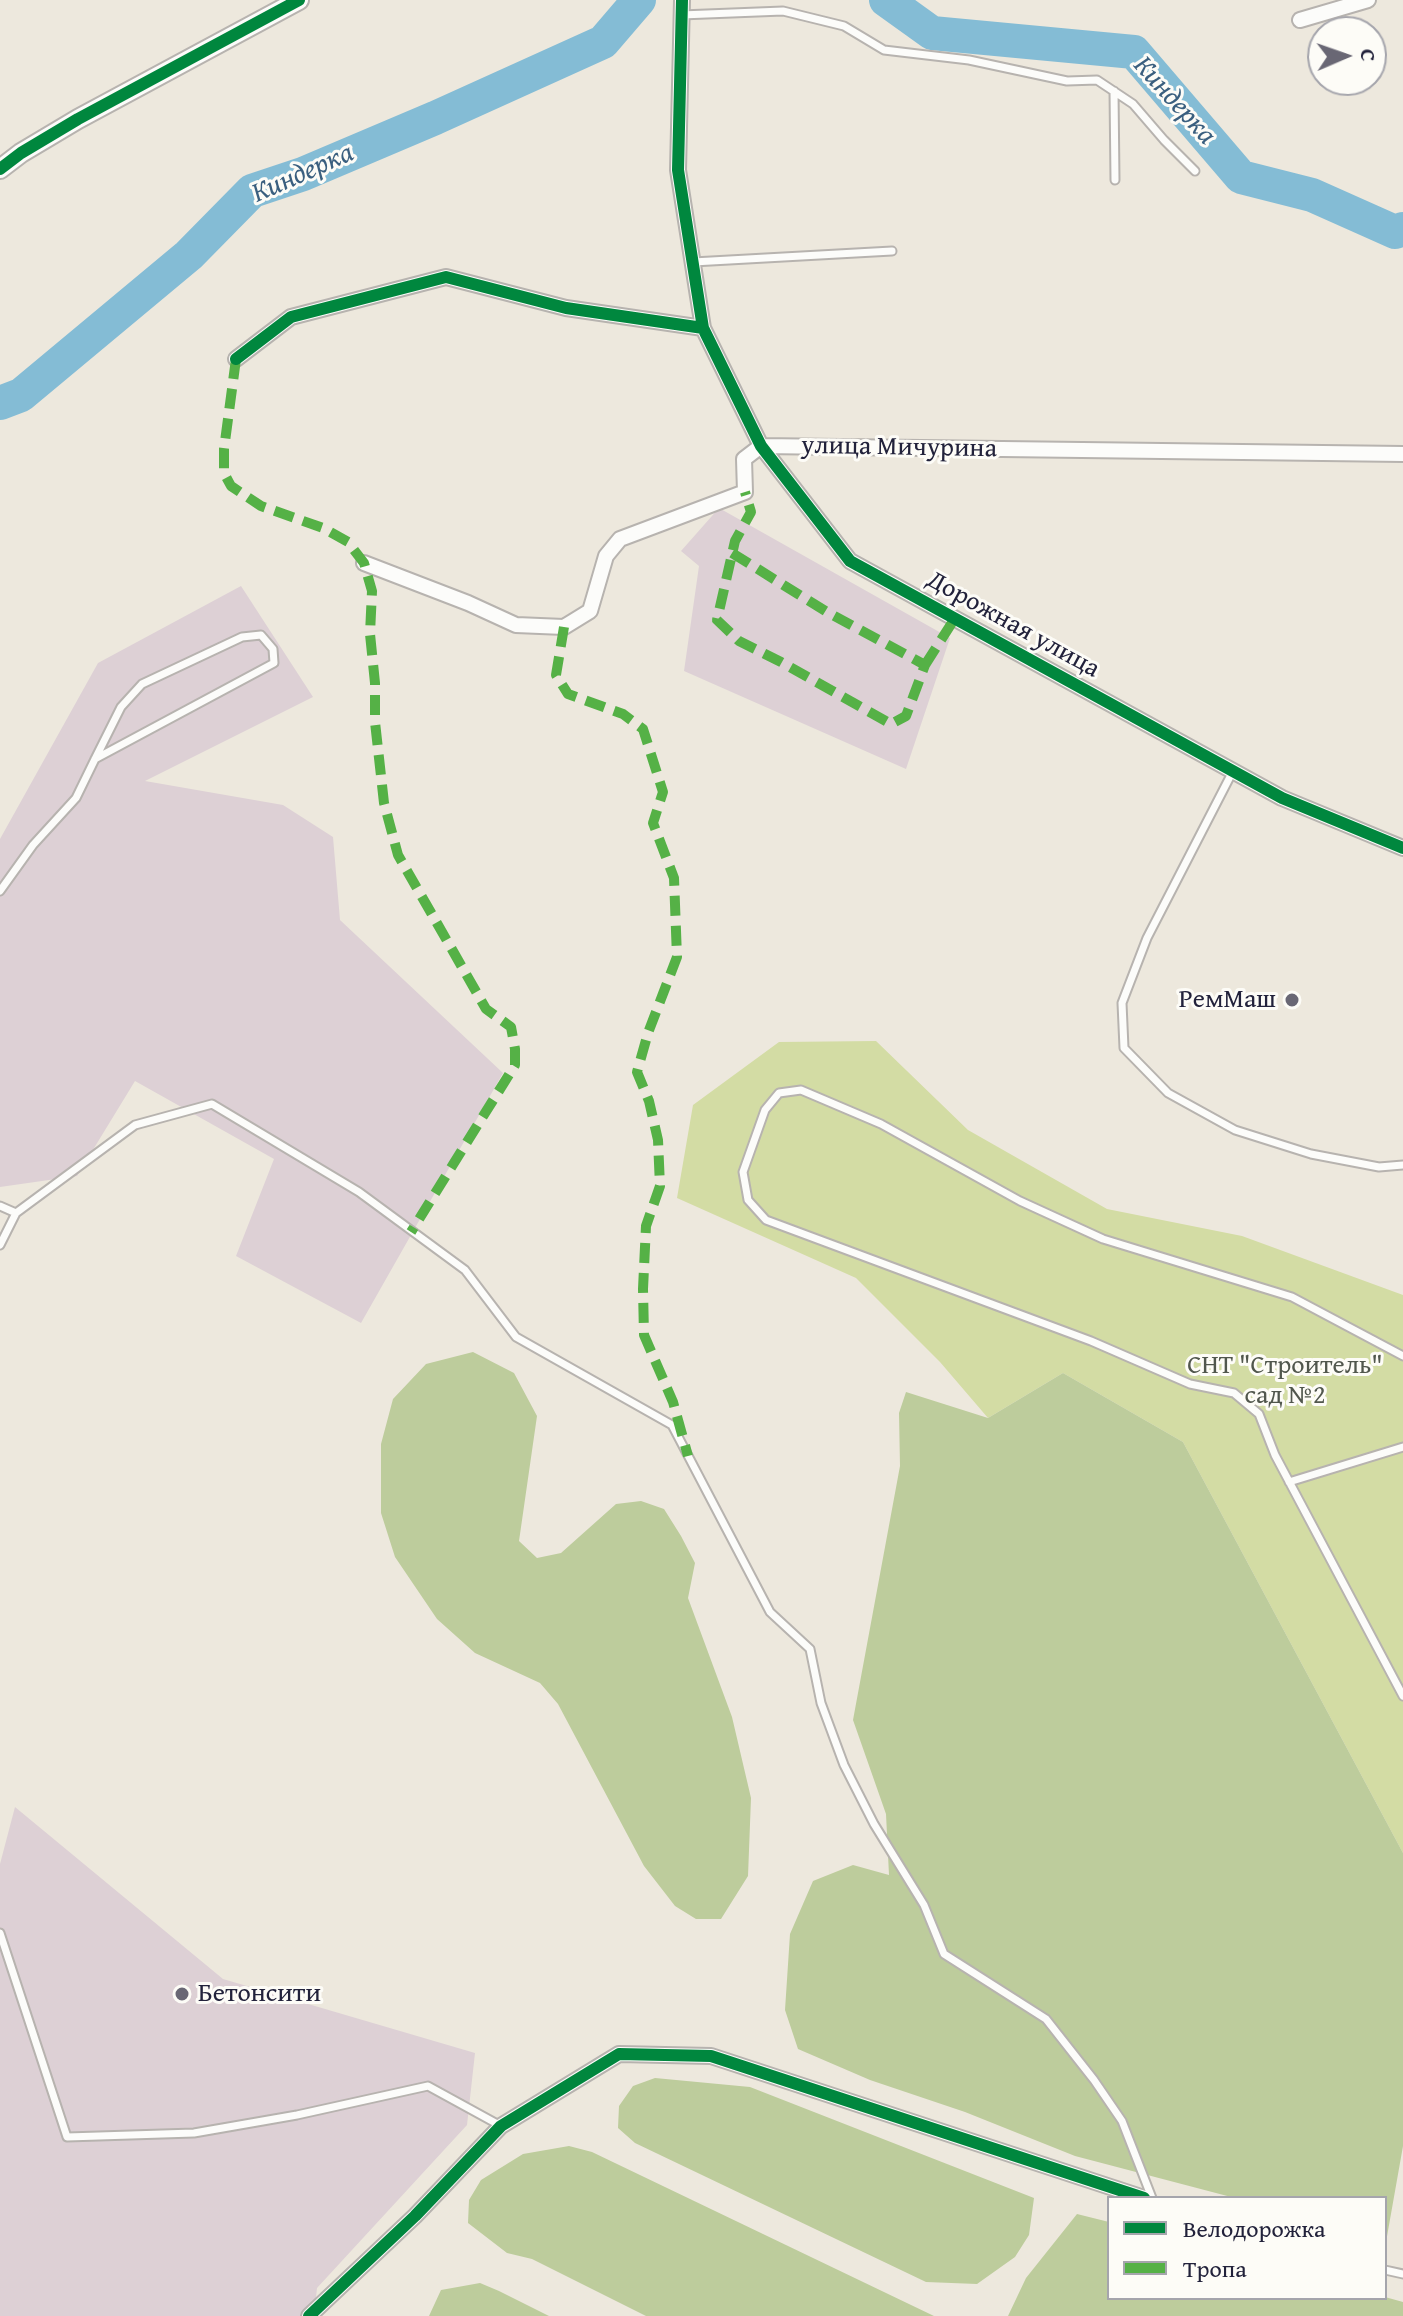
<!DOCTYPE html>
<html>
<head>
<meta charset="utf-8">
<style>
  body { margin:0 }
  #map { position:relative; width:1403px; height:2316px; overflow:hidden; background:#ede8dd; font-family:"Gentium Book Plus",serif }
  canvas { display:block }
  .legend { position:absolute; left:1107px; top:2196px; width:280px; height:104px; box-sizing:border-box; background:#fdfcf7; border:2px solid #a5a5ac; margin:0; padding:10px 14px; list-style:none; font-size:24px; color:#22223b }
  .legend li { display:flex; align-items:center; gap:16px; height:40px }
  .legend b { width:40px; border:2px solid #a5a5ac }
  .north { position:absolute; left:1307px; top:16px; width:80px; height:80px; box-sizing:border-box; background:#fdfcf7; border:2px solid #a5a5ac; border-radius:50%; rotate:88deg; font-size:22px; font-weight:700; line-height:32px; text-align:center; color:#22223b }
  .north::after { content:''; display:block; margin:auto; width:28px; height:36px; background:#696774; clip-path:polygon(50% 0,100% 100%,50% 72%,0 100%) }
</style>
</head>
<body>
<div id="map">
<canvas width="1403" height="2316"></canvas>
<ul class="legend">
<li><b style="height:10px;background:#00873e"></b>Велодорожка</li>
<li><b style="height:10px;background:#55b146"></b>Тропа</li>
</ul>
<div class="north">С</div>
</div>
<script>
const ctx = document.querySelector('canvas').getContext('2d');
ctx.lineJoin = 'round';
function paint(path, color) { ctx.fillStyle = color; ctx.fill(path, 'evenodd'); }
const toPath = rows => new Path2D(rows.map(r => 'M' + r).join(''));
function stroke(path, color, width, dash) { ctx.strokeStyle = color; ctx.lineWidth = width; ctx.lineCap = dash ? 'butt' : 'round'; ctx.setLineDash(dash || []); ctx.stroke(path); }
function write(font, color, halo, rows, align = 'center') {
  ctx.font = font + ' "Gentium Book Plus",serif'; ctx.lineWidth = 6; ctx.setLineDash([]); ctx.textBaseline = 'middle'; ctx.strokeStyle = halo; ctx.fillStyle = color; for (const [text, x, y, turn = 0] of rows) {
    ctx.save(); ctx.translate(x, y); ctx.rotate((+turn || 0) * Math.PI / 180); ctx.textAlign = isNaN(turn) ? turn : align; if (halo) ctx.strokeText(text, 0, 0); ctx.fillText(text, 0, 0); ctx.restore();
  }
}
paint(toPath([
  [719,508,950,638,906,769,684,671,699,566,681,551],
  [241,586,313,697,145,781,283,805,333,837,340,920,503,1073,361,1323,236,1256,274,1159,135,1081,77,1176,0,1187,0,839,98,663],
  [15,1807,223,1979,475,2053,467,2125,317,2288,314,2316,0,2316,0,1864]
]), '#ddd0d5');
paint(toPath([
  [876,1041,968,1130,1107,1209,1242,1236,1403,1295,1403,1853,1183,1442,1063,1373,988,1418,940,1362,856,1278,677,1198,693,1105,779,1042]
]), '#d3dca4');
paint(toPath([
  [473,1352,514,1373,537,1416,519,1541,537,1558,561,1553,616,1504,641,1501,664,1509,681,1536,695,1563,688,1598,732,1717,751,1798,748,1876,721,1919,696,1919,675,1906,644,1866,558,1704,540,1683,475,1653,437,1619,395,1557,381,1513,381,1444,393,1399,426,1364],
  [1063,1373,1183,1442,1403,1853,1403,2146,1386,2242,1385,2198,1235,2198,1075,2156,965,2112,870,2080,798,2049,785,2010,790,1934,813,1881,853,1865,889,1875,886,1814,853,1720,900,1466,899,1413,906,1392,988,1418],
  [655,2078,750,2087,1034,2198,1029,2235,1015,2257,977,2284,926,2282,635,2143,618,2128,619,2106,633,2086],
  [569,2146,592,2152,934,2316,646,2316,532,2259,507,2253,468,2223,469,2200,481,2180,523,2154],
  [1077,2214,1109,2222,1109,2298,1385,2297,1403,2302,1403,2316,1008,2316,1026,2278],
  [480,2283,499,2291,549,2316,429,2316,441,2290]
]), '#bdcc9c');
stroke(toPath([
  [886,0,932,33,1134,52,1241,177,1312,195,1395,232,1403,229],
  [0,403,21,395,189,255,252,191,303,174,435,118,603,42,639,0]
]), '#84bcd5', 34);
const service = toPath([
  [681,15,783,11,844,26,884,50,969,60,1067,81,1097,80,1133,104,1164,140,1195,171],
  [1114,91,1115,180],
  [693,262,892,251],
  [1233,771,1147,938,1122,1003,1124,1048,1168,1093,1235,1130,1311,1154,1379,1167,1403,1165],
  [0,891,33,845,76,798,95,759,121,707,142,684,242,637,261,635,273,649,274,663,95,759],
  [0,1206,16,1213],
  [0,1245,16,1213,135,1125,212,1104,359,1192,465,1270,516,1337,672,1425,770,1612,810,1649,821,1703,844,1765,874,1824,924,1905,944,1954,1046,2019,1094,2080,1122,2121,1152,2198],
  [1403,1356,1292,1297,1103,1239,1020,1201,881,1124,801,1090,779,1093,765,1110,743,1172,748,1200,766,1220,1091,1341,1190,1384,1234,1393,1259,1414,1275,1455,1403,1696],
  [1289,1482,1403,1447],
  [0,1933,67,2137,194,2133,297,2115,428,2086,501,2126],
  [1385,2270,1403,2274]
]);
const minor = toPath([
  [682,0,678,170,703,328,761,446,850,561,1282,798,1403,848],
  [1300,20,1368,0],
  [236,359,291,317,446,277,566,308,703,328],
  [364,563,468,603,516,625,564,627,590,611,606,556,620,539,745,492,744,459,761,446,1403,454],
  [309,2316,415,2216,501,2126,619,2054,711,2056,1144,2198]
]);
const tertiary = toPath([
  [0,169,21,153,78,119,299,0]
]);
stroke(service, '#b7b3af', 11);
stroke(minor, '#b7b3af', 18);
stroke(tertiary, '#b7b3af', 22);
stroke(service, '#fcfcfa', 7);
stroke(minor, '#fcfcfa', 14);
stroke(tertiary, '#fcfcfa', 18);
stroke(toPath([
  [236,359,224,449,224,473,231,486,261,506,323,528,348,542,364,563,372,591,370,634,375,683,375,722,384,803,398,855,486,1009,511,1027,515,1049,515,1065,411,1232],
  [732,553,827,612,925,665,906,716,891,724,781,662,739,641,717,620,735,541,751,512,745,492],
  [564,627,556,675,568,694,623,714,643,729,663,792,653,823,674,878,677,957,648,1033,637,1072,649,1101,658,1140,660,1186,646,1226,643,1289,644,1335,673,1402,688,1456],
  [925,665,955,618]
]), '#55b146', 10, [20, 10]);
stroke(toPath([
  [682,0,678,170,703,328,761,446,850,561,1282,798,1403,848],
  [0,169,21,153,78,119,299,0],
  [236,359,291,317,446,277,566,308,703,328],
  [309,2316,415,2216,501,2126,619,2054,711,2056,1144,2198]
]), '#00873e', 12);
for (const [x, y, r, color] of [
  [1292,1000,8,"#696774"],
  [182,1994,8,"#696774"]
]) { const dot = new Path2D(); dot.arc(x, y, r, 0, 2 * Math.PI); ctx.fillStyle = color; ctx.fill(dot); stroke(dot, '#fdfcf7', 3); }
write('26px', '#22223b', '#fdfcf7', [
  ["улица Мичурина",899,448,1],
  ["Дорожная улица",1013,625,29]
]);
write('26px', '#22223b', '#fdfcf7', [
  ["РемМаш",1276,1000],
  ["Бетонсити",198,1994,"left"]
], 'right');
write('26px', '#51574d', '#fdfcf7', [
  ["СНТ \"Строитель\"",1285,1366],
  ["сад №2",1285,1396]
]);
write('italic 28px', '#3a5f7f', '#fdfcf7', [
  ["Киндерка",1174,101,48],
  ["Киндерка",303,174,-24]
]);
</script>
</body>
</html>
